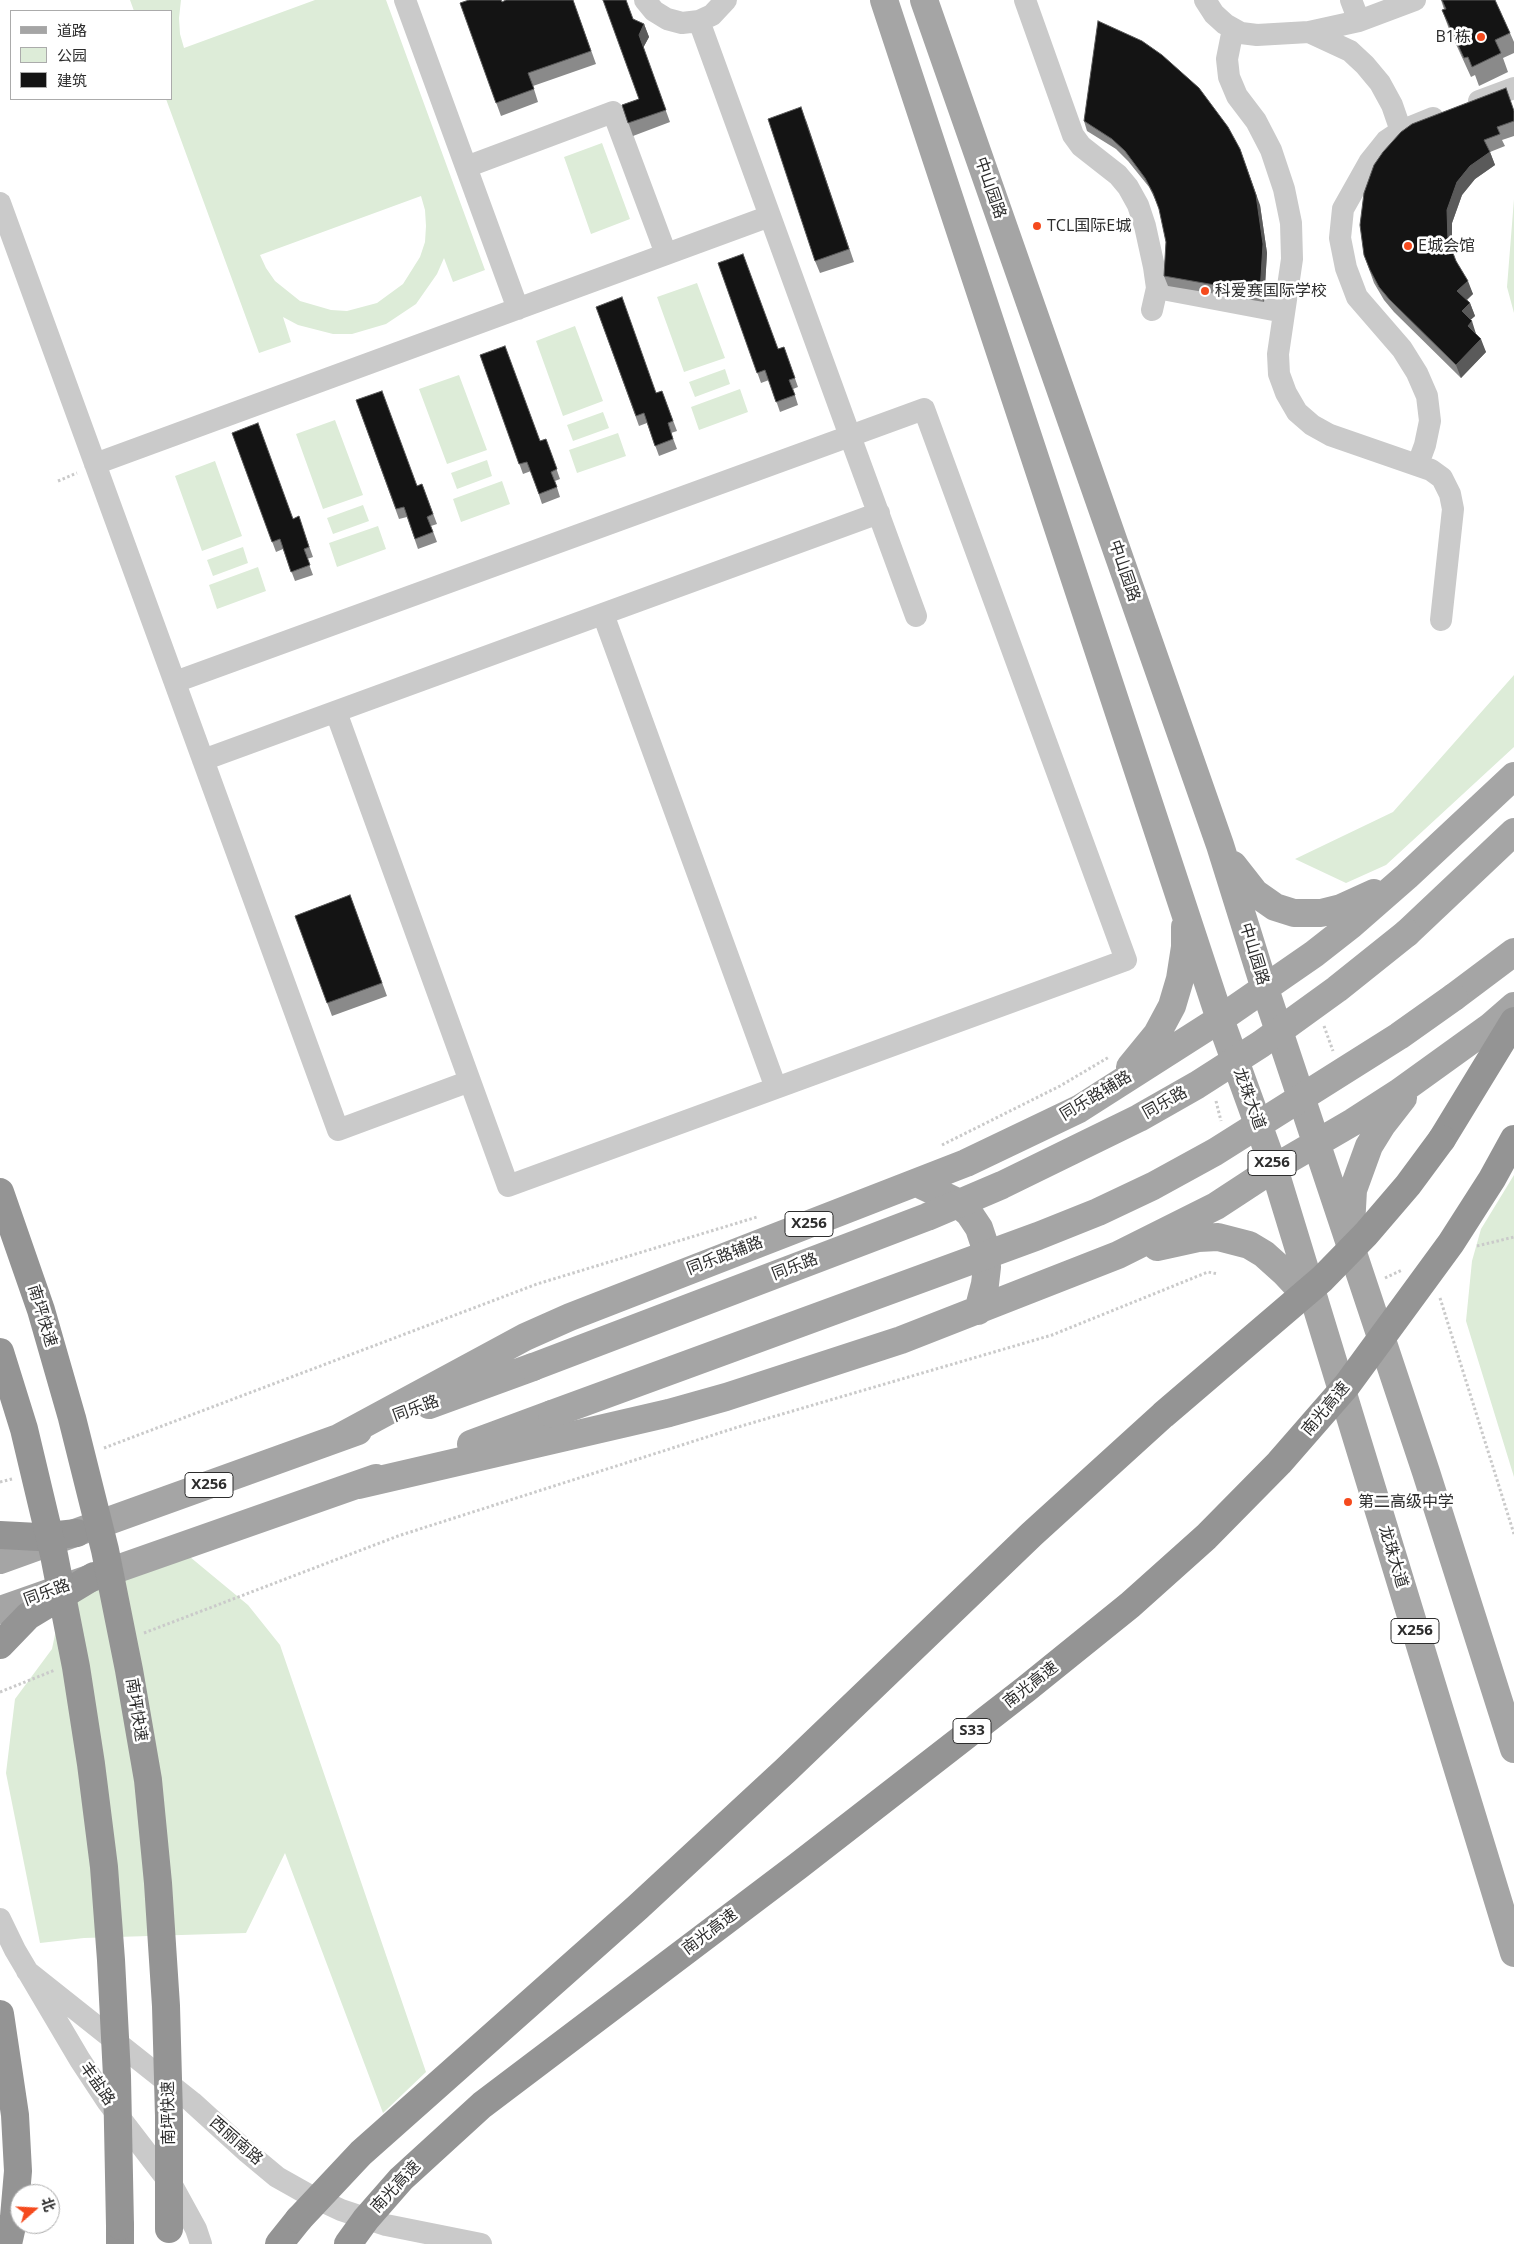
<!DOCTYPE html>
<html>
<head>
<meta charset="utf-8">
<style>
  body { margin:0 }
  #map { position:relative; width:1514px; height:2244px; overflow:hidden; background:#fff; font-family:"Open Sans","Noto Sans SC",sans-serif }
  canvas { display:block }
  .legend { position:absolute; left:10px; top:10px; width:162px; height:90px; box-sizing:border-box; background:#fff; border:1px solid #ababab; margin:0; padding:6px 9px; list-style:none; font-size:15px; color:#2d2d2d }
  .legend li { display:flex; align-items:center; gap:10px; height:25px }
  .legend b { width:25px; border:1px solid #ababab }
  .north { position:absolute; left:10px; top:2184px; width:50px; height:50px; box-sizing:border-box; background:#fff; border:1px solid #ababab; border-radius:50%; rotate:71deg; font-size:14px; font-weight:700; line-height:20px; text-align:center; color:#2d2d2d }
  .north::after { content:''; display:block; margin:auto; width:18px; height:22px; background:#f54a1d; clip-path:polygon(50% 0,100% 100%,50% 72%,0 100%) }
</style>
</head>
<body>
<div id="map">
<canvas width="1514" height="2244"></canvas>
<ul class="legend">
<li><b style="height:6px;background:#a5a5a5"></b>道路</li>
<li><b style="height:14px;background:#ddecd8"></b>公园</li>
<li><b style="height:14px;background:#141414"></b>建筑</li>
</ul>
<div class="north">北</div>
</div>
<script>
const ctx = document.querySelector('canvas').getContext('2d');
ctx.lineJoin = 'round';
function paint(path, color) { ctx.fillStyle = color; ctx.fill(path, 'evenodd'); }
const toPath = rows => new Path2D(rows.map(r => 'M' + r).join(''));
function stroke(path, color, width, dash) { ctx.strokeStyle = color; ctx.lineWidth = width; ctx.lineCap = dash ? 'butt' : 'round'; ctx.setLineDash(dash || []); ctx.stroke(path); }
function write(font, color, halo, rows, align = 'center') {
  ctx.font = font + ' "Open Sans","Noto Sans SC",sans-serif'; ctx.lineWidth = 5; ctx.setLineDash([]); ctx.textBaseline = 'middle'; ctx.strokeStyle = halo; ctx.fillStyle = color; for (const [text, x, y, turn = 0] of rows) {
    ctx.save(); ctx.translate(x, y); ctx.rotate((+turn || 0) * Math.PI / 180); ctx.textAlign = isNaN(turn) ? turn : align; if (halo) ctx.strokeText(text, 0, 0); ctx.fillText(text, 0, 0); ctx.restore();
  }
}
paint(toPath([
  [130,0,181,0,179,18,180,34,184,48,315,0,386,0,485,270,453,282,444,258,437,274,416,304,386,324,352,334,333,334,298,325,283,317,291,342,259,353,166,99,171,99,171,11,134,11],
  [421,196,425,210,426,226,425,242,420,257,403,284,377,303,347,311,331,310,300,301,275,281,266,268,260,255],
  [602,143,630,219,591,234,564,157],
  [1514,199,1514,313,1507,287],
  [697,283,725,358,684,372,657,297],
  [575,326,603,401,563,416,536,341],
  [725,369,730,384,695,397,689,382],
  [459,375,487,450,447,464,419,389],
  [740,389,748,412,699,430,691,407],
  [603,412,609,428,573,441,567,425],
  [335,420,363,495,323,509,296,434],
  [618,433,626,456,577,473,569,450],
  [487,460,492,476,457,489,451,473],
  [215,461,242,536,202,551,175,476],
  [502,481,510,504,461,522,453,499],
  [363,505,369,521,333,534,327,518],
  [378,526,386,549,337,567,329,543],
  [243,547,248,563,213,576,207,560],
  [258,567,266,591,217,609,209,585],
  [1514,675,1514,747,1386,865,1346,883,1295,859,1393,812],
  [1514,1175,1514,1477,1466,1321,1472,1261,1481,1229],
  [184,1552,248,1605,280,1645,426,2072,383,2113,285,1853,246,1933,84,1938,40,1943,6,1773,15,1699,52,1649,62,1601]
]), '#ddecd8');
stroke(toPath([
  [58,481,77,473],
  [1324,1026,1333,1051],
  [1216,1101,1221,1121],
  [942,1145,1060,1086,1109,1057],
  [1477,1246,1514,1237],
  [1385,1278,1402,1270],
  [1440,1298,1514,1534],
  [104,1448,537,1284,757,1217],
  [0,1482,12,1479],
  [144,1633,398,1536,738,1427,1052,1335,1208,1272,1218,1274],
  [0,1692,55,1670]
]), '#cacaca', 3, [2.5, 2.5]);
stroke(toPath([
  [405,0,518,309],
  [645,0,654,11,667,19,682,23,699,21,712,15,726,0],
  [1025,0,1073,135,1081,146,1118,175,1128,187,1138,205,1145,226,1154,267,1157,288,1152,310],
  [1205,0,1214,14,1225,24,1241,33,1257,35,1309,32,1359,21,1415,0],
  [1351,0,1359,21],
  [1233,29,1227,59,1229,77,1237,96,1256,121,1271,150,1284,189,1291,223,1292,259,1278,354,1279,374,1286,393,1297,412,1312,425,1330,435,1431,470,1442,478,1450,494,1453,509,1441,620],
  [1309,32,1350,51,1365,65,1380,83,1392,105,1401,131],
  [1479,101,1514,88],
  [466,167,613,112,666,254],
  [0,203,338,1130,470,1081],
  [1157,288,1284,312],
  [95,464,770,216],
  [1418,464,1425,445,1430,421,1427,396,1417,373,1402,349,1357,297,1346,268,1340,238,1343,209,1370,161,1386,141,1401,131,1433,118],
  [603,614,776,1088],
  [175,682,850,436,699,21],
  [336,712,508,1186,1126,960,924,409,850,436,916,616],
  [203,760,879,513],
  [0,1919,15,1950,80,2060,107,2101,173,2187,196,2229,201,2244],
  [27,1971,192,2102,247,2152,277,2177,309,2195,341,2210,386,2225,481,2244]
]), '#cacaca', 22);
stroke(toPath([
  [884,0,1220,1019,1274,1168,1514,1953],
  [924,0,1220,845,1265,989,1426,1472,1514,1749],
  [1233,865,1255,893,1275,907,1294,913,1321,913,1341,908,1374,893],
  [1407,933,1514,832],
  [1454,997,1514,952],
  [1130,1067,1157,1034,1172,1006,1180,979,1185,947,1185,927],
  [917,1183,955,1201,969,1213,979,1228,985,1246,987,1267,985,1284,978,1311],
  [1351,1226,1353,1190,1369,1146,1382,1125,1403,1098],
  [1157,1247,1198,1238,1218,1237,1249,1245,1264,1254,1284,1272,1312,1302],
  [429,1405,533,1367],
  [340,1437,525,1337,570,1317,966,1163,1079,1109,1220,1019,1314,954,1351,925,1407,876,1514,776],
  [471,1444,552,1414],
  [358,1485,669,1413,726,1397,901,1340,1118,1255,1216,1206,1274,1168,1353,1122,1398,1093,1491,1026,1514,1006],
  [0,1560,358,1431],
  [0,1610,376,1478]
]), '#a5a5a5', 28);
stroke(toPath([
  [1442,1139,1514,1021],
  [0,1535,38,1537,77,1533],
  [0,1645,28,1616,94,1576],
  [0,2014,15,2115,18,2171,14,2217,8,2244],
  [120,2244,120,2226],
  [279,2244,299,2219]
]), '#949494', 28);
stroke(toPath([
  [533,1367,927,1217,1002,1185,1139,1118,1197,1085,1261,1044,1337,989,1407,933],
  [552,1414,1038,1236,1098,1212,1153,1186,1215,1152,1399,1036,1454,997]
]), '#a5a5a5', 28);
stroke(toPath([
  [0,1192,41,1310,72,1418,105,1550,129,1670,148,1780,158,1883,166,2006,169,2116,169,2229],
  [0,1352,24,1429,54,1555,76,1667,91,1764,104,1867,111,1960,117,2076,120,2226],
  [299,2219,361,2153,638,1907,786,1770,1032,1534,1163,1415,1322,1279,1366,1234,1408,1185,1442,1139],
  [348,2244,366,2219,401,2179,482,2105,798,1866,1026,1689,1130,1605,1206,1537,1279,1463,1347,1385,1451,1243,1492,1179,1514,1139]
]), '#949494', 28);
paint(toPath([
  [573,0,596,64,533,86,538,102,501,116,460,3],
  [1441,0,1495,0,1510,33,1514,42,1514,53,1503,58,1508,72,1479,86,1475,75,1471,77,1449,29,1442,10,1444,9],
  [633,19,644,24,649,37,643,48,670,122,633,136,622,105,639,99],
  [1514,111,1514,136,1502,140,1505,146,1490,152,1495,165,1475,179,1462,195,1452,223,1452,253,1456,261,1473,294,1467,300,1470,303,1475,316,1470,320,1476,334,1486,352,1461,378,1394,312,1384,300,1374,283,1364,255],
  [806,120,854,262,820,273,815,261],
  [1084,121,1260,205,1267,253,1264,302,1168,286,1164,276,1166,242,1160,210,1157,203,1149,187,1128,161,1116,149,1087,131],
  [718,263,778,349,784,347,798,387,793,389,798,405,780,412,769,380,761,383],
  [596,307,656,393,662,391,677,431,671,433,677,449,659,456,647,423,639,426],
  [480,355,540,441,546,439,560,479,555,481,560,497,542,504,531,471,523,474],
  [356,400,417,486,422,484,437,524,431,526,437,542,418,549,407,517,399,519],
  [232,433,293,519,302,526,313,557,307,559,313,575,295,581,283,549,276,552],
  [350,895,387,996,332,1016,295,916]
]), '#8a8a8a');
paint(toPath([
  [644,24,649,37,643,48,639,35],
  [1240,149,1260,205,1267,253,1264,302,1260,293],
  [1490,152,1495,165,1475,179,1462,195,1452,223,1452,253,1448,240,1447,210,1457,182,1470,166],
  [1468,281,1473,294,1462,304,1457,291],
  [1470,303,1475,316,1466,324,1462,311],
  [1472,321,1476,334,1468,326],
  [1481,339,1486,352,1461,378,1456,365]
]), '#5a5a5a');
const building = toPath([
  [469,0,501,0,502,2,506,0,573,0,591,51,528,73,534,89,496,103,460,3,469,0],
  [603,0,626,0,633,19,644,24,639,35,666,110,628,123,622,105,639,99,603,0],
  [1442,0,1495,0,1510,33,1495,40,1501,53,1472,67,1468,57,1464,58,1442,10,1446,9,1442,0],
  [1098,21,1142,41,1162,55,1199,88,1228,127,1240,149,1256,195,1263,244,1260,293,1164,276,1166,242,1159,209,1153,193,1145,178,1125,151,1112,139,1084,121,1098,21],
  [1506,88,1514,111,1514,121,1497,127,1500,134,1484,140,1490,152,1470,166,1457,182,1447,210,1448,240,1456,261,1468,281,1457,291,1470,303,1462,311,1472,321,1468,326,1481,339,1456,365,1389,299,1379,287,1370,270,1364,255,1360,225,1364,193,1374,165,1383,152,1401,132,1412,124,1506,88],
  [801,107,849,249,815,261,768,119,801,107],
  [743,254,778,349,784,347,795,378,789,380,795,395,776,402,765,370,757,373,718,263,743,254],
  [622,297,656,393,662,391,673,421,668,423,673,439,655,446,644,413,636,416,596,307,622,297],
  [505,346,540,441,546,439,557,469,551,472,557,487,539,494,527,462,519,464,480,355,505,346],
  [382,391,417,486,422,484,433,514,427,517,433,532,415,539,404,507,396,509,356,400,382,391],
  [258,423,293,519,299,516,309,547,304,549,310,565,291,572,280,539,272,542,232,433,258,423],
  [350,895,382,983,327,1003,295,916,350,895]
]);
paint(building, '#141414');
stroke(building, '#5a5a5a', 1);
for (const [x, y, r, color] of [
  [1481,37,5,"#f54a1d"],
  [1037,226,5,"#f54a1d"],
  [1408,246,5,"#f54a1d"],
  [1205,291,5,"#f54a1d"],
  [1348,1502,5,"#f54a1d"]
]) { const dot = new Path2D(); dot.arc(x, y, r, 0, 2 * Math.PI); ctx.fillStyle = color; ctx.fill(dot); stroke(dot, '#fff', 2); }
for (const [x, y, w] of [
  [1272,1163,48],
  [809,1224,48],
  [209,1485,48],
  [1415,1631,48],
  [972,1731,38]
]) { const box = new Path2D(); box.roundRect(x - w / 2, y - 12.5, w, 25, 4); ctx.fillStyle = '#fff'; ctx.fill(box); stroke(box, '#2d2d2d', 1); }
write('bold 15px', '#2d2d2d', null, [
  ["X256",1272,1163],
  ["X256",809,1224],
  ["X256",209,1485],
  ["X256",1415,1631],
  ["S33",972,1731]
]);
write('16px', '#2d2d2d', '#fff', [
  ["B1栋",1471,37,"right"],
  ["TCL国际E城",1047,226],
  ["E城会馆",1418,246],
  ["科爱赛国际学校",1215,291],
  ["第二高级中学",1358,1502]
], 'left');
write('16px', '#2d2d2d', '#fff', [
  ["中山园路",990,188,71],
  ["中山园路",1124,571,71],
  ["中山园路",1254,954,73],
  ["同乐路辅路",1096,1096,-31],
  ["龙珠大道",1249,1099,70],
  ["同乐路",1165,1103,-29],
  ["同乐路辅路",725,1256,-21],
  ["同乐路",795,1267,-21],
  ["南坪快速",42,1316,73],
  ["同乐路",416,1409,-20],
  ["南光高速",1326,1409,-50],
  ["龙珠大道",1393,1557,73],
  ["同乐路",47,1593,-20],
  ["南光高速",1031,1685,-38],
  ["南坪快速",136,1710,81],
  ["南光高速",710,1932,-37],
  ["丰盐路",97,2084,55],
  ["南坪快速",169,2113,-91],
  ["西丽南路",236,2141,41],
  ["南光高速",396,2187,-47]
]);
</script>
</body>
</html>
